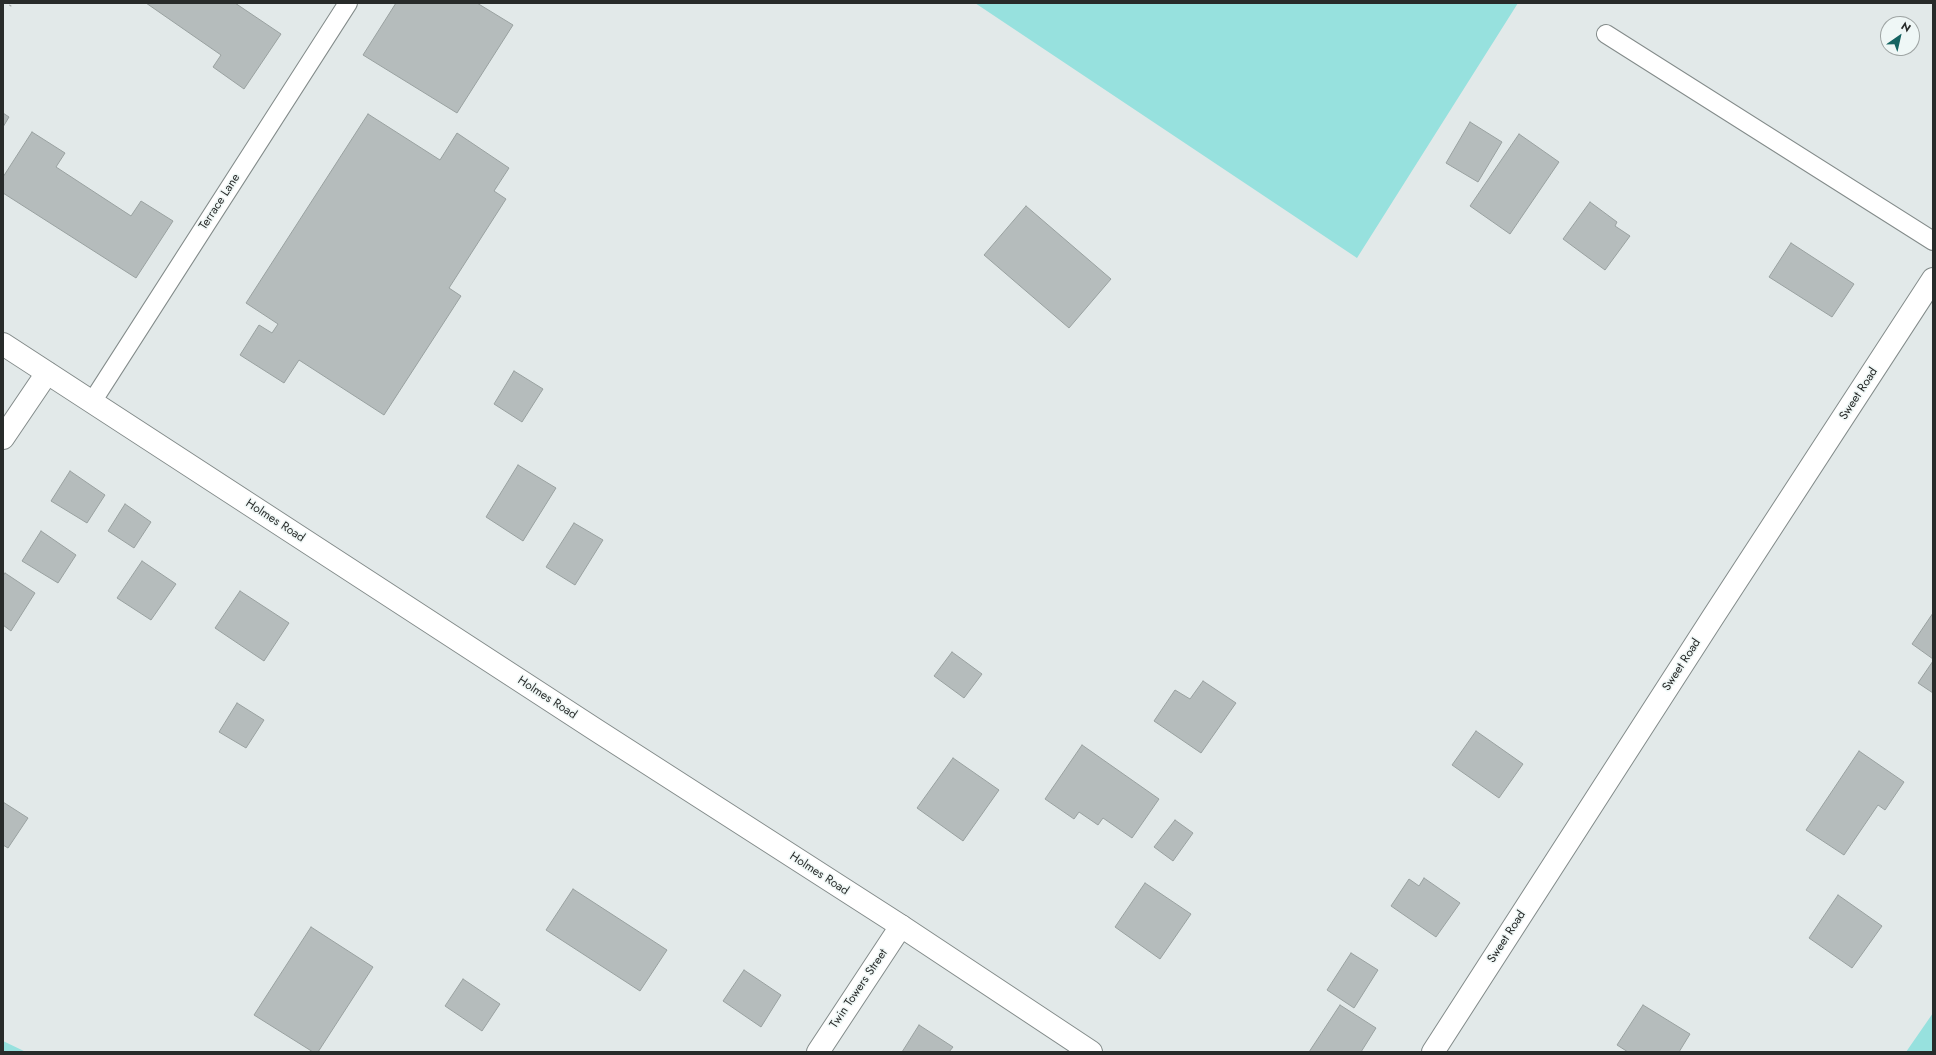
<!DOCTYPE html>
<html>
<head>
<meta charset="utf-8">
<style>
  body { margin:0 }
  #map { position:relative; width:1936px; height:1055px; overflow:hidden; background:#e2e9e9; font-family:Jost,sans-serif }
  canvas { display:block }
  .frame { position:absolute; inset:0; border:4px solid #282b2a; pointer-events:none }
  .north { position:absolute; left:1880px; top:16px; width:40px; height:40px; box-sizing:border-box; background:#eff7f6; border:1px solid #9fa5a4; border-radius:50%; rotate:34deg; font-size:11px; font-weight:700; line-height:16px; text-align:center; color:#282b2a }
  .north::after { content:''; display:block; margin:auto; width:14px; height:18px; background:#156462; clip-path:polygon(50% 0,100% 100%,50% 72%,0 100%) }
</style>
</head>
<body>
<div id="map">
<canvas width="1936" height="1055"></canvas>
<div class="frame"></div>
<div class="north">N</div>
</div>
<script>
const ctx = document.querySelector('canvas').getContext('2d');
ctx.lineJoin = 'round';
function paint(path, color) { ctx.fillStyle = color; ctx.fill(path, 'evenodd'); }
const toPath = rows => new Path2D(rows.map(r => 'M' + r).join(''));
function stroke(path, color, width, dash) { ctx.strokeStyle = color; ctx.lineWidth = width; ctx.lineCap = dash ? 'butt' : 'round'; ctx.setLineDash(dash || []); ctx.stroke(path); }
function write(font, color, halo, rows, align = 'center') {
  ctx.font = font + ' Jost,sans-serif'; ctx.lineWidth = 3; ctx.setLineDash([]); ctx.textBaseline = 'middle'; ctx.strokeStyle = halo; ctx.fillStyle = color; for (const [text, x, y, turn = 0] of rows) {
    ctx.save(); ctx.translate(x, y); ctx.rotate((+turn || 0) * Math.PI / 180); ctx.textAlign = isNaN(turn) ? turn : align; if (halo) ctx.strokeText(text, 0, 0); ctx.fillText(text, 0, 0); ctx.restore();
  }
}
paint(toPath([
  [975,3,1518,3,1357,258],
  [1933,1013,1933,1052,1906,1052],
  [3,1041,26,1052,3,1052]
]), '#97e1de');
const building = toPath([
  [146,3,235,3,281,34,244,89,213,67,221,55,146,3],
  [396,3,477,3,513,25,457,113,363,55,396,3],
  [3,113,9,117,3,127,3,113],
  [368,114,440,160,457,133,509,168,494,191,506,199,449,288,461,296,384,415,299,360,284,383,240,355,259,325,272,333,278,324,246,303,368,114],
  [1470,122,1502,142,1478,182,1446,163,1470,122],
  [32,132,65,153,56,167,131,216,141,201,173,221,136,278,3,193,3,177,32,132],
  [1519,134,1559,162,1510,234,1470,206,1519,134],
  [1590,202,1617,222,1615,226,1630,236,1605,270,1563,239,1590,202],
  [1026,206,1111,279,1069,328,984,255,1026,206],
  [1791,243,1854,284,1832,317,1769,277,1791,243],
  [514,371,543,389,522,422,494,404,514,371],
  [518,465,556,488,523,541,486,517,518,465],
  [70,471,105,495,87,523,51,501,70,471],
  [125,504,151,522,134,548,108,531,125,504],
  [574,523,603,540,575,585,546,567,574,523],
  [41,531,76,555,58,583,22,561,41,531],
  [142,561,176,584,151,620,117,598,142,561],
  [5,573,35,593,11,631,3,625,3,576,5,573],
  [240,591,289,623,264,661,215,628,240,591],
  [1933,613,1933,659,1912,644,1933,613],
  [952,652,982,674,964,698,934,676,952,652],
  [1933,661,1933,693,1918,683,1933,661],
  [1203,681,1236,703,1201,753,1154,721,1175,690,1190,699,1203,681],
  [237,703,264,720,246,748,219,732,237,703],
  [1476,731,1523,764,1499,798,1452,765,1476,731],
  [1082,745,1159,799,1132,838,1103,818,1098,825,1079,812,1074,819,1045,799,1082,745],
  [1859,751,1904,782,1885,810,1878,805,1844,855,1806,830,1859,751],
  [953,758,999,790,963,841,917,808,953,758],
  [3,802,28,818,8,848,3,845,3,802],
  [1175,820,1193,833,1173,861,1154,847,1175,820],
  [1424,878,1460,903,1436,937,1391,906,1409,879,1419,886,1424,878],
  [1145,883,1191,914,1160,959,1115,927,1145,883],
  [573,889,667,950,640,991,546,930,573,889],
  [1838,895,1882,926,1852,968,1809,938,1838,895],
  [311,927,373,967,318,1052,313,1052,254,1015,311,927],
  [1351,953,1378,970,1354,1008,1327,990,1351,953],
  [744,970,781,995,761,1027,723,1001,744,970],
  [463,979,500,1004,482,1031,445,1006,463,979],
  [1340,1005,1376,1028,1361,1052,1309,1052,1340,1005],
  [1643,1005,1690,1034,1679,1052,1628,1052,1617,1045,1643,1005],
  [919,1025,953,1047,949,1052,902,1052,919,1025]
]);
paint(building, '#b5bcbc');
stroke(building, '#99a1a0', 1);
const service = toPath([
  [1606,34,1933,241],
  [92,402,348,3]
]);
const minor = toPath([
  [3,438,47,373],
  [818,1052,901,926],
  [1433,1052,1713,617,1933,279]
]);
const secondary = toPath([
  [3,344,596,730,901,926,1091,1052]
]);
stroke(service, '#838b8a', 20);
stroke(minor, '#838b8a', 24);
stroke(secondary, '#838b8a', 24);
stroke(toPath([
  [10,6,12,3]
]), '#9ea4a3', 2.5, [1, 3]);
stroke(service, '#fff', 18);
stroke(minor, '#fff', 22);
stroke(secondary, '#fff', 22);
write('12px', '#282b2a', '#eff7f6', [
  ["Terrace Lane",220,202,-57],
  ["Sweet Road",1859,394,-57],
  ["Holmes Road",275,521,33],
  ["Sweet Road",1682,665,-57],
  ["Holmes Road",547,698,33],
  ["Holmes Road",819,874,33],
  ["Sweet Road",1507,937,-57],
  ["Twin Towers Street",859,989,-56]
]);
</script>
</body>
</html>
